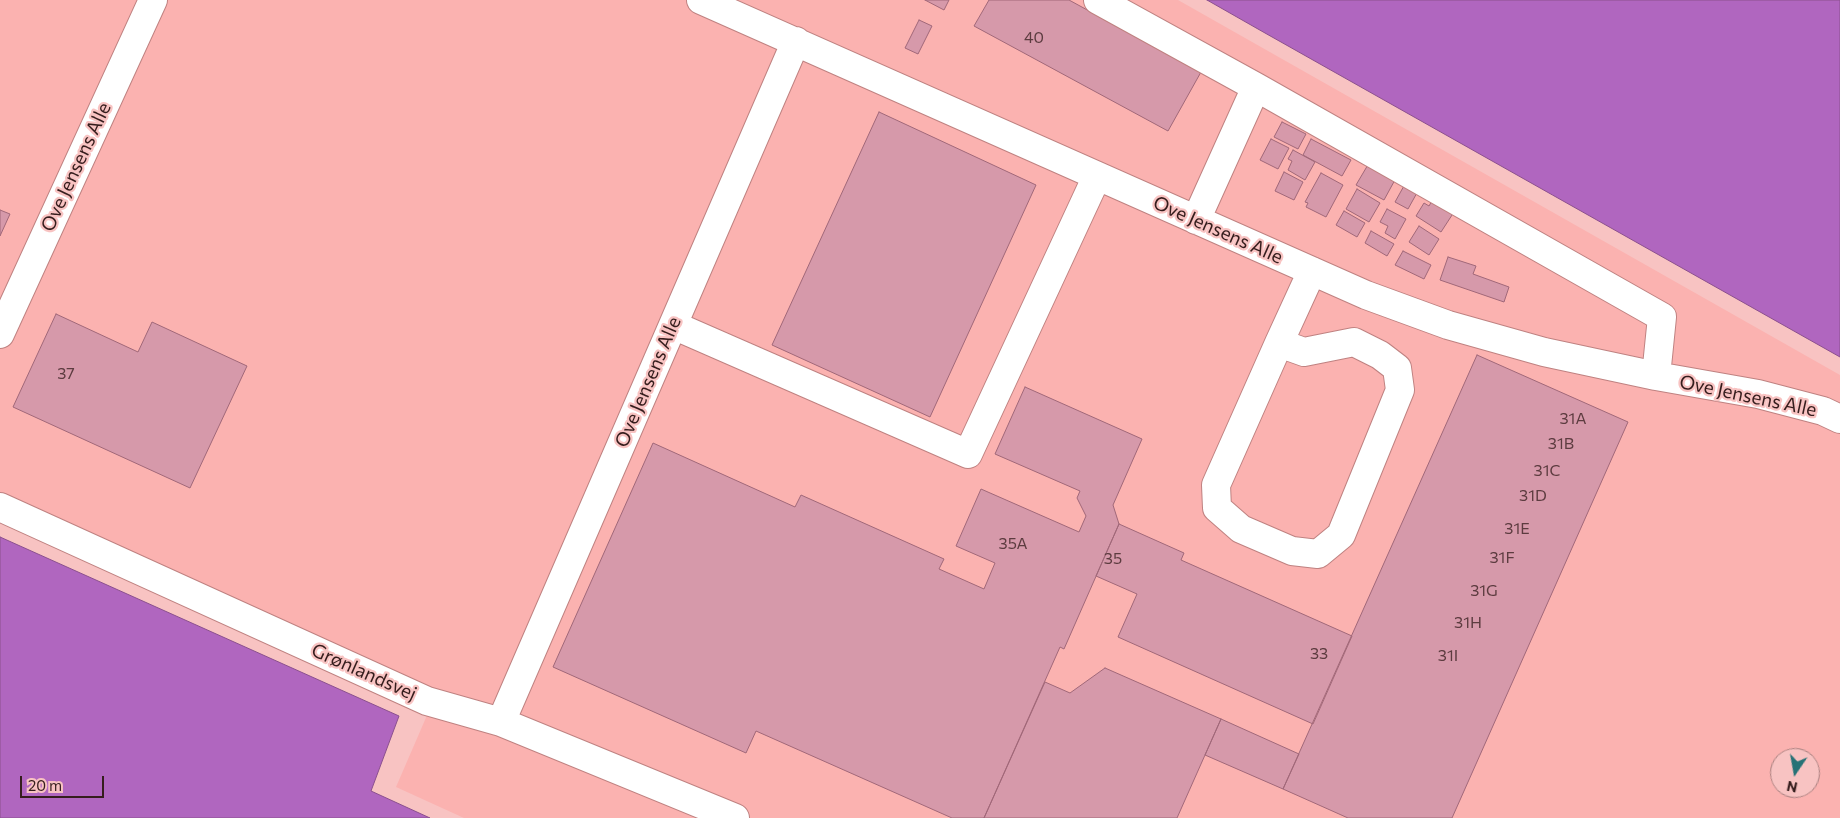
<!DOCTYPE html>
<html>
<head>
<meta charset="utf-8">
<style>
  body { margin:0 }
  #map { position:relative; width:1840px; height:818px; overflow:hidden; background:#f8c3c2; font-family:Commissioner,sans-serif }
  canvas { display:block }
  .north { position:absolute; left:1770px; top:748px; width:50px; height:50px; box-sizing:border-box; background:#f8c3c2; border:1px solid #aa8180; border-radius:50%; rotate:192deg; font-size:14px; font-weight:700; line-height:20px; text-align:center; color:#351d1d }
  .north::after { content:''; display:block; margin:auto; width:18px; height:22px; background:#277276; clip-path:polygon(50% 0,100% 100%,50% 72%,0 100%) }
  .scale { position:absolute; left:20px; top:776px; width:84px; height:22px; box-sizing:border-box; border:2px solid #351d1d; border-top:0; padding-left:6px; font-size:15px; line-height:18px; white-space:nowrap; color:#351d1d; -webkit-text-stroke:4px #f8c3c2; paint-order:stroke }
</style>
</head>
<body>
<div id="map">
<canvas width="1840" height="818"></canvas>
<div class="north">N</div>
<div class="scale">20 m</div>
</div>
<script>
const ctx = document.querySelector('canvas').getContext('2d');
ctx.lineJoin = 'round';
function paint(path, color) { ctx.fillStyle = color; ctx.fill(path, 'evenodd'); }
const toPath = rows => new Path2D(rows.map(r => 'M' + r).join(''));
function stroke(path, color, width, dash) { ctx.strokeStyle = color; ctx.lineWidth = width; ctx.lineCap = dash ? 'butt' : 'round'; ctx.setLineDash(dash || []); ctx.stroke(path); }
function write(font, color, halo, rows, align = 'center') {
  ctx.font = font + ' Commissioner,sans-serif'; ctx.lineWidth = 4.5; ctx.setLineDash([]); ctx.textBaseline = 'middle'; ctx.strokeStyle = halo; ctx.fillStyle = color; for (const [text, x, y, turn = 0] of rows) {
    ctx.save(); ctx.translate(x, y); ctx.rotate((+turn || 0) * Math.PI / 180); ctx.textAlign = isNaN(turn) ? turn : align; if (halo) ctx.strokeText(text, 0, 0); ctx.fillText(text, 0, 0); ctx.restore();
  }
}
paint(toPath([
  [0,0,1178,0,1840,375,1840,818,464,818,396,787,428,713,0,519],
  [1780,758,1810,758,1810,788,1780,788]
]), '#fbb2b0');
const water = toPath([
  [1207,0,1840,0,1840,357,1265,33,1207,0],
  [0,537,399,716,371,791,430,818,0,818,0,537]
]);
paint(water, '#b066bf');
stroke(water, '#8b508e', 1);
const building = toPath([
  [925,0,949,0,944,10,925,0],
  [989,0,1069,0,1201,72,1168,131,974,26,989,0],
  [919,20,932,26,918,54,905,48,919,20],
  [879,112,1036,185,930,417,772,345,879,112],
  [1282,122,1306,134,1298,149,1274,137,1282,122],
  [1271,139,1289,148,1278,169,1260,160,1271,139],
  [1311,139,1351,160,1342,176,1303,155,1311,139],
  [1293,150,1315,162,1305,180,1288,170,1292,161,1288,159,1293,150],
  [1369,163,1396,178,1384,200,1356,185,1369,163],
  [1284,172,1303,182,1294,200,1275,191,1284,172],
  [1321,173,1343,185,1326,217,1306,207,1308,203,1305,202,1321,173],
  [1405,184,1418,191,1408,209,1395,202,1405,184],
  [1357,189,1380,203,1369,222,1346,209,1357,189],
  [1433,199,1454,212,1441,232,1416,216,1424,203,1429,206,1433,199],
  [1387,209,1406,219,1395,239,1385,233,1388,226,1380,222,1387,209],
  [0,210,10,214,0,236,0,210],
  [1344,211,1365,223,1357,237,1336,225,1344,211],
  [1419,226,1439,239,1429,255,1409,242,1419,226],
  [1371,231,1394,244,1387,256,1365,243,1371,231],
  [1403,251,1431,265,1424,279,1395,265,1403,251],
  [1448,257,1476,266,1473,274,1509,287,1504,302,1440,280,1448,257],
  [56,314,138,352,152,322,247,366,190,488,13,407,56,314],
  [1477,355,1628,422,1452,818,1348,818,1283,789,1477,355],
  [1025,387,1142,439,1113,505,1119,524,1064,649,1060,647,984,818,952,818,756,731,746,753,553,667,653,443,795,507,801,495,944,559,939,569,984,589,995,563,956,546,981,489,1079,532,1086,516,1077,498,1080,491,995,454,1025,387],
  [1119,524,1184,553,1181,560,1352,636,1313,724,1118,637,1137,594,1096,576,1119,524],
  [1105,668,1221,719,1177,818,984,818,1045,682,1070,693,1105,668],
  [1221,719,1299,754,1283,789,1205,755,1221,719]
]);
paint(building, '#d699aa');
stroke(building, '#a16879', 1);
const minor = toPath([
  [701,0,1366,295,1448,325,1544,352,1656,376,1758,394,1823,411,1840,419],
  [1098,0,1256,87,1662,317,1656,376],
  [1196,220,1256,87],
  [673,325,968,454,1097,176],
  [0,334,153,0],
  [1279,343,1304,352,1354,342,1380,355,1397,368,1400,390,1341,535,1318,554,1292,551,1241,529,1217,508,1216,485,1279,343,1312,271],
  [0,507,427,701,501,722,735,818],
  [501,722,796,41]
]);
stroke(minor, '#bf8281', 30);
stroke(minor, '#fff', 28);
write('16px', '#5d3c40', null, [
  ["40",1034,38],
  ["37",66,374],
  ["31A",1573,419],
  ["31B",1561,444],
  ["31C",1547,471],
  ["31D",1533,496],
  ["31E",1517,529],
  ["35A",1013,544],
  ["31F",1502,558],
  ["35",1113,559],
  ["31G",1484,591],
  ["31H",1468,623],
  ["33",1319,654],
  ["31I",1448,656]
]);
write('19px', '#351d1d', '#f8c3c2', [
  ["Ove Jensens Alle",76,167,-65],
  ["Ove Jensens Alle",1218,230,24],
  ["Ove Jensens Alle",648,382,-67],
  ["Ove Jensens Alle",1748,396,12],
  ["Grønlandsvej",364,672,24]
]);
</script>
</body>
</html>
